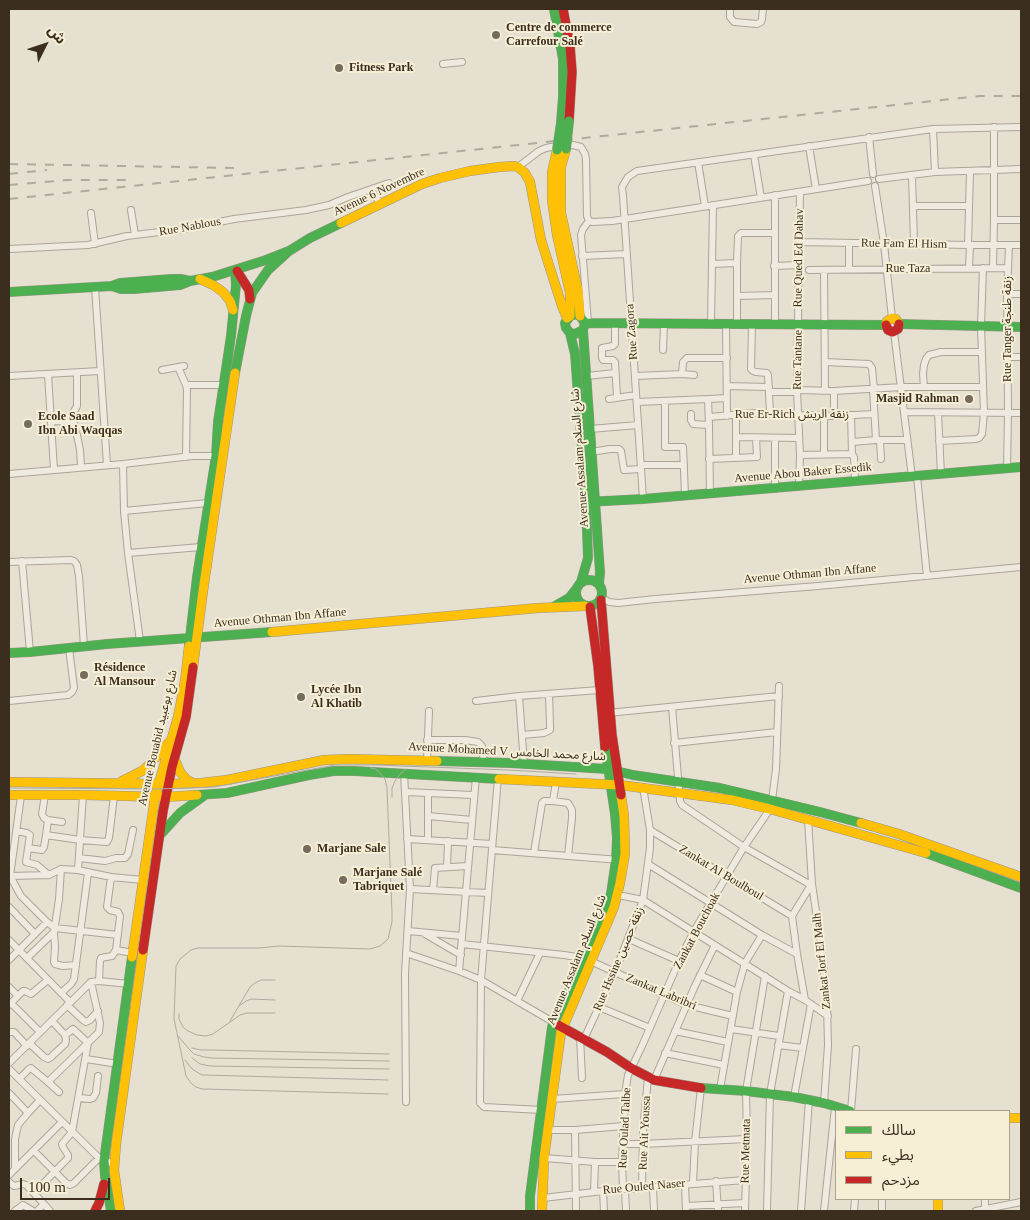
<!DOCTYPE html>
<html>
<head>
<meta charset="utf-8">
<style>
  body { margin:0 }
  #map { position:relative; width:1030px; height:1220px; overflow:hidden; background:#e5e0cf; font-family:"Times New Roman","Noto Sans Arabic",serif }
  canvas { display:block }
  .frame { position:absolute; inset:0; border:10px solid #3b2e1f; pointer-events:none }
  .legend { position:absolute; left:835px; top:1110px; width:175px; height:90px; box-sizing:border-box; background:#f6eed5; border:1px solid #aba18c; margin:0; padding:6px 9px; list-style:none; font-size:15px; color:#3b2e1f }
  .legend li { display:flex; align-items:center; gap:10px; height:25px }
  .legend b { width:25px; border:1px solid #aba18c }
  .north { position:absolute; left:20px; top:20px; width:50px; height:50px; -webkit-text-stroke:4px #f6eed5; paint-order:stroke; rotate:49deg; font-size:14px; font-weight:700; line-height:20px; text-align:center; color:#3b2e1f }
  .north::after { content:''; display:block; margin:auto; width:18px; height:22px; background:#3b2e1f; clip-path:polygon(50% 0,100% 100%,50% 72%,0 100%) }
  .scale { position:absolute; left:20px; top:1178px; width:90px; height:22px; box-sizing:border-box; border:2px solid #3b2e1f; border-top:0; padding-left:6px; font-size:15px; line-height:18px; white-space:nowrap; color:#3b2e1f; -webkit-text-stroke:4px #f6eed5; paint-order:stroke }
</style>
</head>
<body>
<div id="map">
<canvas width="1030" height="1220"></canvas>
<div class="frame"></div>
<ul class="legend">
<li><b style="height:6px;background:#4caf50"></b>سالك</li>
<li><b style="height:6px;background:#ffc107"></b>بطيء</li>
<li><b style="height:6px;background:#c62828"></b>مزدحم</li>
</ul>
<div class="north">ش</div>
<div class="scale">100 m</div>
</div>
<script>
const ctx = document.querySelector('canvas').getContext('2d');
ctx.lineJoin = 'round';
const toPath = rows => new Path2D(rows.map(r => 'M' + r).join(''));
function stroke(path, color, width, dash) { ctx.strokeStyle = color; ctx.lineWidth = width; ctx.lineCap = dash ? 'butt' : 'round'; ctx.setLineDash(dash || []); ctx.stroke(path); }
function write(font, color, halo, rows, align = 'center') {
  ctx.font = font + ' "Times New Roman","Noto Sans Arabic",serif'; ctx.lineWidth = 4; ctx.setLineDash([]); ctx.textBaseline = 'middle'; ctx.strokeStyle = halo; ctx.fillStyle = color; for (const [text, x, y, turn = 0] of rows) {
    ctx.save(); ctx.translate(x, y); ctx.rotate((+turn || 0) * Math.PI / 180); ctx.textAlign = isNaN(turn) ? turn : align; if (halo) ctx.strokeText(text, 0, 0); ctx.fillText(text, 0, 0); ctx.restore();
  }
}
const street = toPath([
  [730,9,730,17,734,22,757,24,761,22,762,19,763,9],
  [443,64,462,62],
  [933,129,935,172],
  [869,137,873,174],
  [809,146,816,189],
  [754,155,761,198],
  [698,162,705,206],
  [518,167,539,151,546,148,551,147,573,145,581,147,585,154,586,159,587,216,589,221,593,222,612,221,670,212,868,181],
  [912,175,914,243],
  [879,179,935,172,1021,169],
  [875,186,884,244,892,318],
  [374,194,380,203],
  [914,206,968,206],
  [131,210,135,235],
  [91,213,95,244],
  [994,220,1021,220],
  [799,242,970,245,1021,245],
  [849,243,849,269],
  [968,245,970,171],
  [9,249,88,245,127,236,184,229,234,219,306,210,329,205,348,197,389,183],
  [582,256,626,254],
  [712,264,737,263],
  [774,266,799,265],
  [969,268,970,245],
  [993,268,994,220,994,127],
  [809,270,1008,268],
  [824,270,825,390],
  [95,287,107,465],
  [1007,294,1021,294],
  [737,296,775,295],
  [588,322,581,235,583,229,589,221],
  [615,323,615,344,613,346,602,348,602,358,603,360,613,360,615,362,617,397],
  [711,324,713,205],
  [726,324,727,416],
  [737,324,737,263,738,236,741,233,774,233],
  [752,324,751,369,753,371,756,372,767,373,768,375,770,413],
  [775,324,775,195],
  [894,332,912,477],
  [663,350,664,324],
  [1008,357,1021,357],
  [825,362,869,364,872,368,874,389],
  [178,367,186,385,187,390,186,457],
  [162,370,184,366],
  [77,373,77,406,73,413,74,429,77,435,80,450,81,467],
  [48,374,54,470],
  [682,374,683,362,687,358,727,358],
  [9,376,100,371],
  [587,376,615,373],
  [635,376,682,374,694,375],
  [186,385,224,385],
  [727,386,769,387],
  [924,387,923,374,924,365,926,359,929,355,941,352,982,352],
  [873,389,876,440],
  [797,390,834,391,902,387,982,387],
  [834,391,834,416],
  [769,392,797,392],
  [609,399,636,395],
  [708,399,727,398],
  [665,401,665,447,683,447,685,495],
  [637,402,708,399,709,425,710,493],
  [904,412,1021,413],
  [938,413,941,474],
  [691,414,691,420,693,424,709,425],
  [736,415,736,458],
  [851,415,852,454,854,457,855,481],
  [824,416,824,454],
  [709,417,756,413,788,414,798,415,834,416,874,414],
  [51,421,74,422],
  [590,429,638,425],
  [736,437,799,438],
  [880,440,881,459],
  [939,441,976,439,979,438,982,434,984,413,981,326,983,268],
  [852,442,876,440,907,440],
  [591,452,610,449,619,449,621,451,624,470,641,469],
  [800,455,852,454],
  [709,459,757,457,756,438],
  [123,464,124,511,128,553,140,641],
  [641,465,684,465],
  [1007,469,1008,413,1007,294,1009,245],
  [9,474,123,464,192,456,219,456],
  [917,476,927,576],
  [799,486,800,455,797,390,800,192],
  [775,489,775,438],
  [643,499,623,196,622,187,628,177,637,171,933,129,1021,127],
  [124,511,208,503],
  [128,553,201,547],
  [22,561,30,652],
  [9,562,71,560,74,561,77,565,79,576,84,646],
  [602,598,609,602,618,603,655,599,818,586,1021,567],
  [519,696,524,764],
  [9,701,68,695,72,692,74,688,69,648],
  [476,701,519,696,600,690],
  [672,707,680,801,682,805,744,847,811,885,812,884],
  [608,713,779,696],
  [522,735,544,733,550,730,550,725,549,694],
  [427,740,465,740,478,742,482,746,484,763],
  [674,743,777,732],
  [427,761,429,711],
  [404,773,410,889,405,973,406,1102],
  [498,778,481,980,480,1103,484,1107,542,1110],
  [406,792,473,795],
  [45,795,42,814,44,818,48,820,46,835],
  [21,796,10,876,49,875,61,869],
  [553,801,556,782],
  [428,816,472,820],
  [808,819,812,884,823,959,827,1006,828,1045,824,1103],
  [48,820,62,822],
  [650,830,792,916],
  [16,831,27,833,30,835,26,862,37,865,49,875],
  [407,839,492,844],
  [428,840,428,793],
  [28,848,42,850,44,847,46,835,80,840,107,842,109,838,114,796],
  [492,850,620,860],
  [534,853,542,803,544,801,553,801,568,803,572,810,572,818,568,856],
  [79,858,105,861,116,858,125,858,128,854,133,830],
  [648,864,762,935,797,954],
  [447,867,448,841],
  [78,870,83,795],
  [9,876,10,876,21,896,47,922],
  [111,877,107,907,110,910,118,912,120,916,116,950],
  [410,889,488,893],
  [433,890,435,868,468,866],
  [613,894,643,900,788,991,805,1000,828,1016],
  [9,907,35,934],
  [408,931,462,936],
  [54,932,55,947,54,962,55,964,63,966,76,965],
  [425,934,461,955],
  [629,939,679,961],
  [9,940,70,1002],
  [462,944,564,955,584,958,687,1005,733,1016],
  [406,953,459,971,481,980,553,1022],
  [27,958,54,932,59,899,61,869,78,870,111,877,143,880],
  [9,960,47,922,55,928,118,935],
  [459,971,476,777],
  [700,975,737,992],
  [99,981,100,961,101,958,112,956,116,950,133,953],
  [9,987,18,996],
  [61,993,71,984,74,979,88,873],
  [805,1000,797,954,792,916,811,885],
  [517,1001,540,953],
  [11,1003,40,1032],
  [9,1005,23,991,25,991,31,994,48,980],
  [67,1005,83,1020,86,1022,90,1020,98,1011],
  [599,1007,650,1028],
  [731,1029,779,1036],
  [675,1031,728,1042],
  [9,1032,14,1032,27,1046],
  [65,1035,73,1029,88,1043],
  [580,1037,582,1078],
  [584,1039,615,972,643,900,650,848,650,830,643,787],
  [29,1043,44,1057,48,1059,51,1057,65,1044,66,1040,65,1035,52,1021],
  [778,1045,803,1048],
  [665,1053,724,1065],
  [86,1059,118,1064],
  [9,1063,91,982,99,981,129,984],
  [9,1069,99,1158,113,1164],
  [19,1079,29,1069,31,1068,48,1082,99,1032,100,1023,91,982],
  [654,1080,694,988,715,945],
  [48,1082,59,1092],
  [720,1089,737,992,745,963,762,935],
  [9,1093,28,1113],
  [794,1097,811,1004],
  [79,1098,90,1099,93,1098,96,1093,98,1076],
  [552,1099,625,1094],
  [851,1111,856,1049],
  [548,1130,575,1130,624,1126],
  [575,1130,576,1211],
  [623,1144,642,1144,747,1139],
  [34,1151,66,1183,70,1185,74,1183,99,1158],
  [544,1158,595,1162,622,1162],
  [15,1169,15,1139,18,1125,28,1113,40,1100],
  [9,1175,62,1122],
  [716,1181,718,1211],
  [9,1182,14,1186,23,1184,26,1185,44,1204],
  [693,1183,695,1142,701,1088],
  [685,1184,686,1211],
  [653,1187,654,1211],
  [642,1188,643,1131,648,1078],
  [623,1189,622,1162,625,1094,628,1075,642,1046,679,961,694,931,744,847,770,809,772,800,776,769,779,686],
  [625,1189,626,1211],
  [603,1191,604,1211],
  [594,1192,595,1162],
  [34,1193,68,1158,68,1155,63,1147,62,1144,72,1132,88,1043],
  [543,1198,603,1191,745,1180],
  [985,1199,985,1210],
  [686,1206,745,1203],
  [15,1211,23,1205,33,1211],
  [37,1211,44,1204,50,1211],
  [745,1211,747,1139,746,1091,765,976],
  [767,1211,770,1094,788,991],
  [801,1211,809,1100],
  [824,1211,835,1107],
  [854,1211,855,1199],
  [882,1211,882,1199],
  [976,1211,1021,1202]
]);
const fast = toPath([
  [554,9,563,59,563,97,561,123],
  [112,286,121,289,134,289,180,285,190,281,212,277,266,260,289,251,310,238,341,223],
  [9,292,112,286,120,283,171,279,181,279,190,281],
  [585,323,886,325],
  [899,324,1021,327],
  [583,330,600,572,599,584],
  [570,333,575,334,583,330,585,323,580,316,575,314,570,316,565,323,566,328,570,333,575,354,586,502,588,558,581,582],
  [235,373,246,316,252,293,268,270,289,251],
  [586,502,643,499,1021,467],
  '576 593a13 13 0 1 1 26 0a13 13 0 1 1-26 0Z',
  [555,606,569,598,577,588],
  [189,646,197,577,216,456,218,422,231,336,236,285,235,270],
  [9,653,30,652,107,644,272,632],
  [437,761,510,763,607,769,633,775,720,788,820,812,861,823],
  [197,795,227,793,309,775,334,771,354,771,499,779],
  [161,834,180,813,205,795],
  [926,853,1021,888],
  [701,1088,746,1091,794,1097,824,1103,850,1111],
  [111,1211,105,1176,104,1161,132,957],
  [530,1211,530,1196,552,1027,598,929,611,894,616,860,617,838,615,814,605,747]
]);
const slow = toPath([
  [566,149,561,167,561,213,578,291,580,316],
  [557,150,552,172,552,200,557,235,570,293,570,316],
  [341,223,422,184,440,178,470,171,499,167,514,166,518,167,525,173,530,182,541,240,562,306,567,318],
  [200,279,213,285,223,292,230,301,233,310],
  [886,325,887,321,892,318,896,319,899,324],
  [272,632,538,608,585,606],
  [193,667,203,591,235,373],
  [175,760,180,772,187,780,193,783],
  [499,779,620,785,732,800,770,809,926,853],
  [122,781,142,771,150,764,171,740],
  [9,782,169,784,201,783,227,780,324,760,349,759,437,761],
  [9,795,83,795,166,797,197,795],
  [861,823,899,834,1021,877],
  [132,957,155,797,178,717,185,681,189,646],
  [1009,1118,1021,1118],
  [938,1199,938,1211],
  [120,1211,114,1170,116,1144,143,950],
  [542,1211,544,1158,561,1032,614,907,620,883,625,854,624,816,621,795]
]);
const jam = toPath([
  [563,9,570,46,572,72,569,121],
  [237,271,249,290,250,299],
  [886,325,888,330,893,332,898,329,899,324],
  [601,600,612,735,621,795],
  [590,607,598,666,605,747],
  [143,950,163,811,172,767,186,717,193,667],
  [558,1025,607,1052,631,1068,654,1080,701,1088],
  [95,1211,99,1203,104,1184]
]);
stroke(street, '#aba598', 8);
stroke(fast, '#9b9488', 10);
stroke(slow, '#9b9488', 10);
stroke(jam, '#9b9488', 10);
stroke(street, '#eeeae0', 6);
stroke(fast, '#4caf50', 9);
stroke(slow, '#ffc107', 9);
stroke(jam, '#c62828', 9);
stroke(toPath([
  [371,768,376,769,385,779,387,788,392,913,392,922,388,939,380,946,370,949,279,946,259,948,198,948,191,950,180,959,176,966,174,1019,186,1076,191,1083,196,1087,202,1089,388,1094],
  [9,788,158,789,214,787,335,765,376,765,509,770,576,774],
  [392,797,392,788,395,781,401,773,406,769],
  [239,1006,246,1001,251,999,275,1000],
  [179,1014,179,1019,183,1027,188,1031,197,1035,206,1036,213,1034,240,1015,247,1013,275,1013],
  [230,1021,250,987,255,983,261,980,275,980],
  [178,1036,189,1049,194,1054,204,1057,211,1058,389,1061],
  [192,1048,201,1050,211,1050,389,1054],
  [192,1058,200,1064,210,1066,389,1069],
  [185,1060,192,1069,202,1075,388,1080]
]), '#adaaa1', 1);
stroke(toPath([
  [9,164,236,168],
  [9,174,47,170],
  [9,185,67,180,129,180],
  [9,199,980,96,1021,96]
]), '#adaaa1', 2, [9, 9]);
const fastBridge = toPath([
  [566,149,569,121],
  [557,150,561,123]
]);
stroke(fastBridge, '#9b9488', 10, []);
stroke(fastBridge, '#4caf50', 9);
for (const [x, y, r, color] of [
  [496,35,5,"#766c5d"],
  [339,68,5,"#766c5d"],
  [969,399,5,"#766c5d"],
  [28,424,5,"#766c5d"],
  [84,675,5,"#766c5d"],
  [301,697,5,"#766c5d"],
  [307,849,5,"#766c5d"],
  [343,880,5,"#766c5d"]
]) { const dot = new Path2D(); dot.arc(x, y, r, 0, 2 * Math.PI); ctx.fillStyle = color; ctx.fill(dot); stroke(dot, '#f6eed5', 2); }
write('bold 12px', '#3b2e1f', '#f6eed5', [
  ["Centre de commerce",506,28],
  ["Carrefour Salé",506,42],
  ["Fitness Park",349,68],
  ["Masjid Rahman",959,399,"right"],
  ["Ecole Saad",38,417],
  ["Ibn Abi Waqqas",38,431],
  ["Résidence",94,668],
  ["Al Mansour",94,682],
  ["Lycée Ibn",311,690],
  ["Al Khatib",311,704],
  ["Marjane Sale",317,849],
  ["Marjane Salé",353,873],
  ["Tabriquet",353,887]
], 'left');
write('12px', '#3b2e1f', '#f6eed5', [
  ["Avenue 6 Novembre",379,192,-25],
  ["Rue Nablous",190,227,-10],
  ["Rue Fam El Hism",904,244,1],
  ["Rue Qued Ed Dahav",799,258,-89],
  ["Rue Taza",908,269],
  ["Rue Tanger زنقة طنجة",1008,329,-90],
  ["Rue Zagora",632,332,-94],
  ["Rue Tantane",798,360,-89],
  ["Rue Er-Rich زنقة الريش",792,415],
  ["Avenue Assalam شارع السلام",580,458,-94],
  ["Avenue Abou Baker Essedik",803,473,-5],
  ["Avenue Othman Ibn Affane",810,574,-5],
  ["Avenue Othman Ibn Affane",280,618,-5],
  ["Avenue Bouabid شارع بوعبيد",158,738,-77],
  ["Avenue Mohamed V شارع محمد الخامس",507,752,3],
  ["Zankat Al Boulboul",721,873,31],
  ["Zankat Bouchoak",697,931,-62],
  ["Rue Hssine زنقة حصين",619,959,-67],
  ["Avenue Assalam شارع السلام",577,960,-68],
  ["Zankat Jorf El Malh",822,961,-96],
  ["Zankat Labribri",661,992,23],
  ["Rue Oulad Talbe",625,1128,-87],
  ["Rue Ait Youssa",645,1133,-87],
  ["Rue Metmata",746,1151,-89],
  ["Rue Ouled Naser",644,1187,-5]
]);
</script>
</body>
</html>
